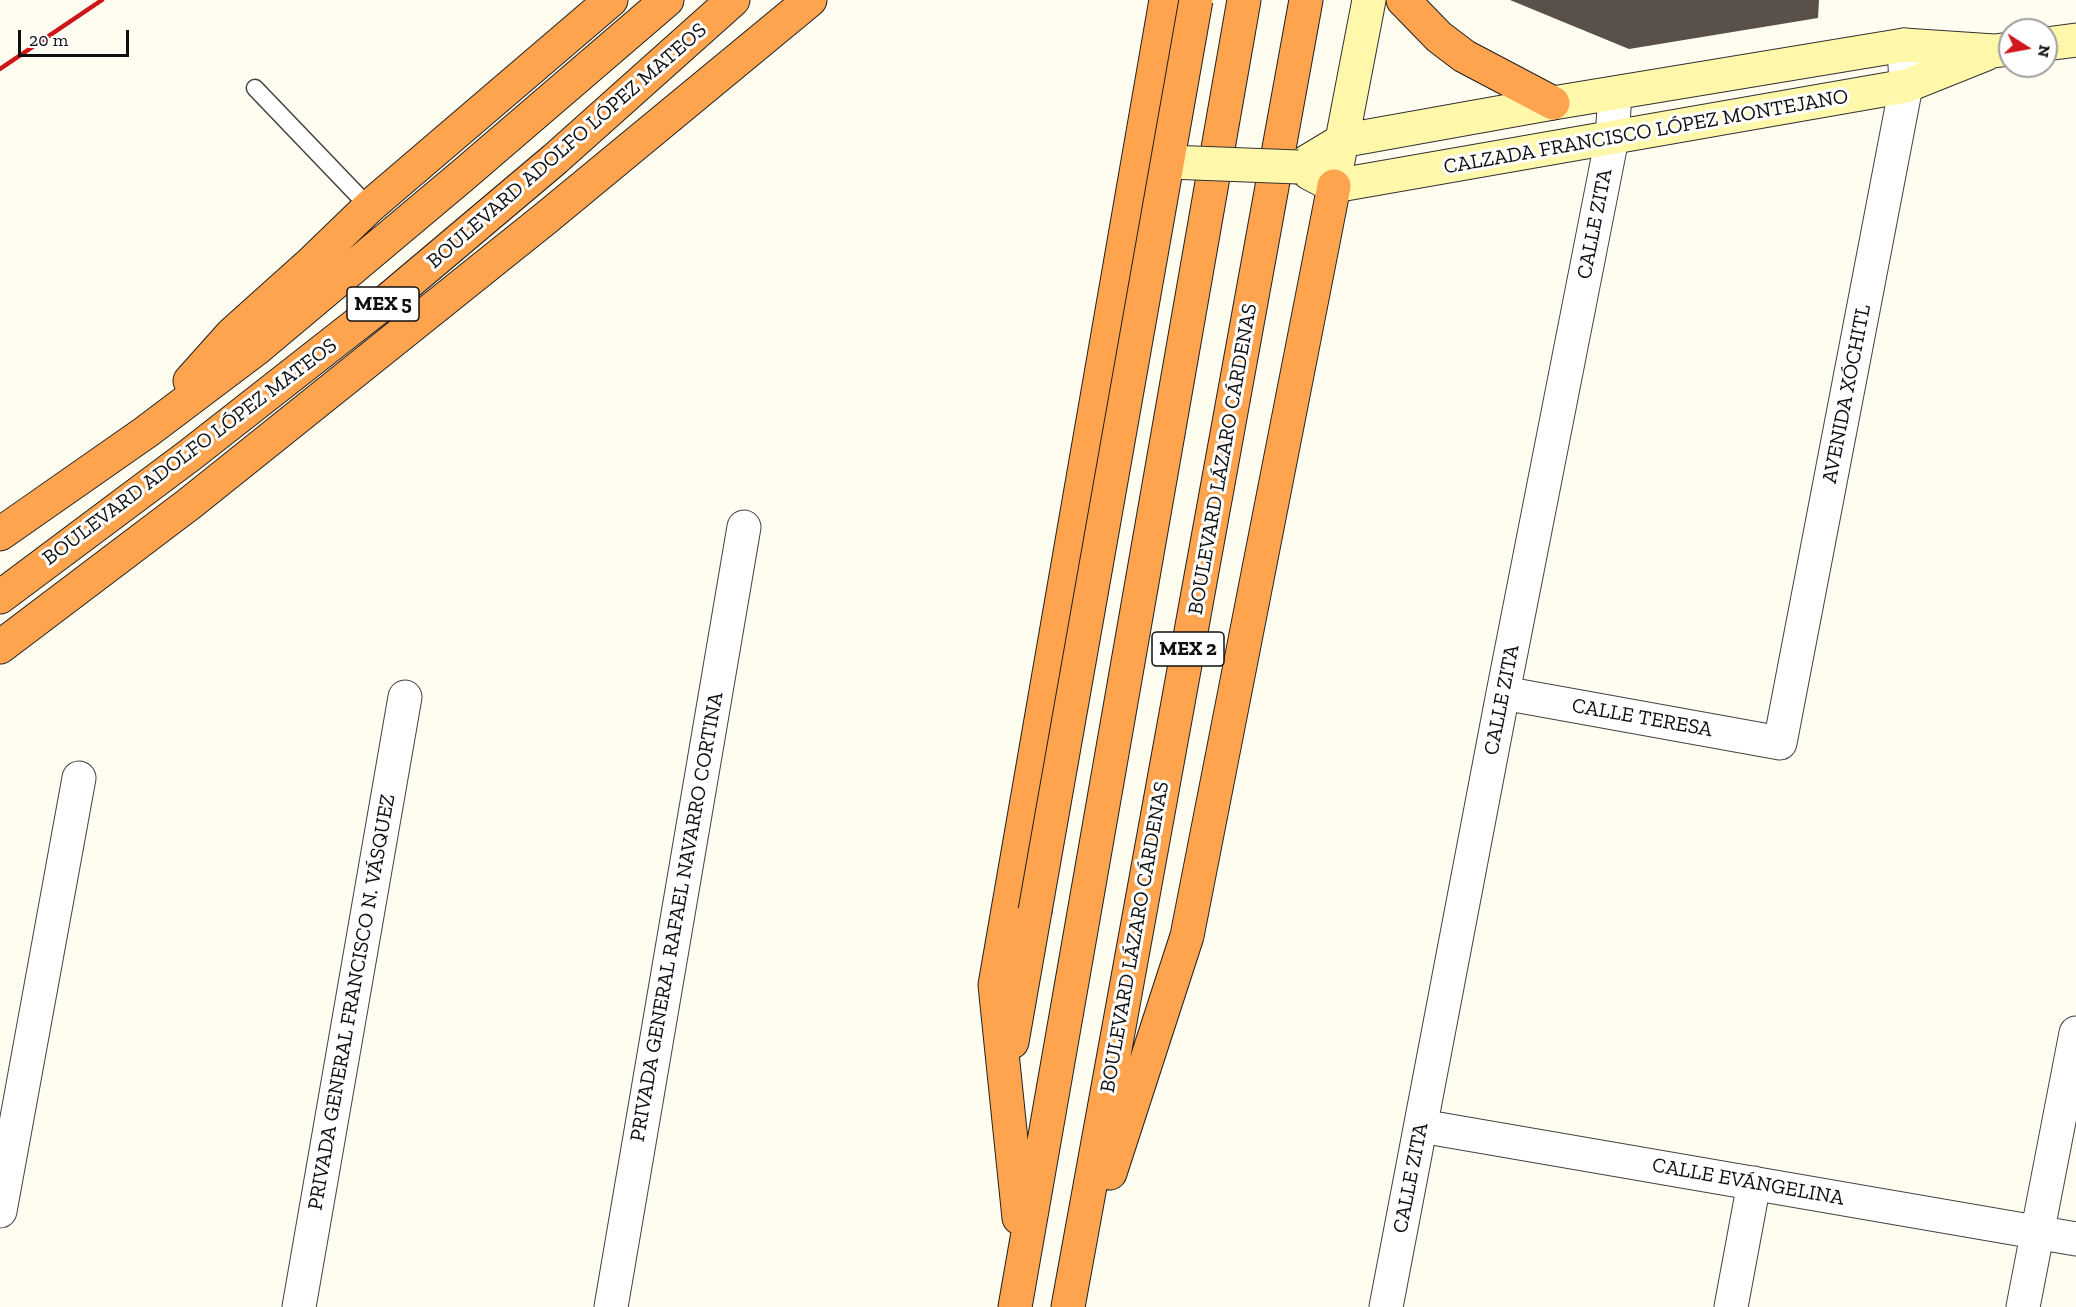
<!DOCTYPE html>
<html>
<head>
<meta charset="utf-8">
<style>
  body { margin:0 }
  #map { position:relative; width:2076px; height:1307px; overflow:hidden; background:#fffdf0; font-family:"Zilla Slab",serif }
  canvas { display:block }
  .north { position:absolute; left:1998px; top:18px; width:60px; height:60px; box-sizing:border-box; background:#fff; border:2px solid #9f9f9f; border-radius:50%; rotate:101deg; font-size:16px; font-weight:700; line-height:24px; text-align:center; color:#0f0f0f }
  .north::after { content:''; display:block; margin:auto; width:21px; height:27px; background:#ce171a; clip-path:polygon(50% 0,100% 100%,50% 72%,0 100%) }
  .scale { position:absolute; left:18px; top:30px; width:111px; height:27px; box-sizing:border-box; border:3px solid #0f0f0f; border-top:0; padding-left:8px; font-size:18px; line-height:21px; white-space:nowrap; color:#0f0f0f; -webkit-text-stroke:4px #fff; paint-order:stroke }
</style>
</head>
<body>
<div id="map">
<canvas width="2076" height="1307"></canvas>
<div class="north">N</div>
<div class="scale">20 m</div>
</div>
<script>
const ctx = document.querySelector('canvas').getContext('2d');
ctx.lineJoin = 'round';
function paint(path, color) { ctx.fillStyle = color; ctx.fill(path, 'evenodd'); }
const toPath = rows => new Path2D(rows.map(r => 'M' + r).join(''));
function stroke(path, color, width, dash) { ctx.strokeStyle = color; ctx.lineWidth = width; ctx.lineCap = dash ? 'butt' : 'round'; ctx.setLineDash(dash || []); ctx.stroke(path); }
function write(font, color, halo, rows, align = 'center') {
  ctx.font = font + ' "Zilla Slab",serif'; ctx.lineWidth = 6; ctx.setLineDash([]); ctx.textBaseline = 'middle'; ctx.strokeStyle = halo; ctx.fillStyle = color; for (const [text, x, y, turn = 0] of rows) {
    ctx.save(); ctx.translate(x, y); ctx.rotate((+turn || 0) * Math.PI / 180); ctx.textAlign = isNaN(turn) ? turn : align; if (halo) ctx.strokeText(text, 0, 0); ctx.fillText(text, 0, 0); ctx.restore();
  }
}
paint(toPath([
  [1510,0,1819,0,1818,18,1629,49]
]), '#59504a');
const lane = toPath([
  [255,88,369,207]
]);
const street = toPath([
  [1503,693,1780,743,1906,86,1904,45],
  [1421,1126,2076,1239],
  [0,1211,79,778],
  [299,1307,405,697],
  [611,1307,744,527],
  [1386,1307,1503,693,1612,138,1615,94],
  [1731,1307,1754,1183],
  [2023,1307,2076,1033]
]);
const secondary = toPath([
  [2046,44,2076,40],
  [1338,161,1369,0],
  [1298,167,1341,141,1553,103,1904,45,1994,51,2010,49],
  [1309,173,1334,186,1906,86,1986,54]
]);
const highway = toPath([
  [1403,0,1439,37,1464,56,1553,103],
  [190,381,232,334,310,264,369,207,611,0],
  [0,534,146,432,256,349,462,176,667,0],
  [0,597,190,455,389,299,555,159,733,0],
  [0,647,189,504,546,218,810,0],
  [1012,1042,1035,911],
  [1110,1173,1187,936,1334,186],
  [1019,1218,995,985,1166,0],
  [1015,1307,1244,0],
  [1068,1307,1306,0]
]);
stroke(lane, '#424242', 19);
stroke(street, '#424242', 35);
stroke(secondary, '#313131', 35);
stroke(highway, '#202020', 35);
stroke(lane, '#fff', 16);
stroke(street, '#fff', 33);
stroke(secondary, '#fff8ab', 33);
stroke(highway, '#ffa44e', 33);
stroke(toPath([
  [0,69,102,0]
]), '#ce171a', 4.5);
const secondaryBridge = toPath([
  [1169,162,1298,167]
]);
const highwayBridge = toPath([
  [1035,911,1196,0]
]);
stroke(secondaryBridge, '#313131', 35, []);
stroke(highwayBridge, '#202020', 35, []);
stroke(secondaryBridge, '#fff8ab', 33);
stroke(highwayBridge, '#ffa44e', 33);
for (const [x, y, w] of [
  [383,304,72],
  [1188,649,72]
]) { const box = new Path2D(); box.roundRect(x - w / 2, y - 17, w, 34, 4.5); ctx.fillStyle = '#fff'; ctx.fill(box); stroke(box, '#0f0f0f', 1.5); }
write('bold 20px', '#0f0f0f', null, [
  ["MEX 5",383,304],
  ["MEX 2",1188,649]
]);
write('21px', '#0f0f0f', '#fff', [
  ["CALZADA FRANCISCO LÓPEZ MONTEJANO",1646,132,-10],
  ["BOULEVARD ADOLFO LÓPEZ MATEOS",567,146,-41],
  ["CALLE ZITA",1595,224,-79],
  ["AVENIDA XÓCHITL",1847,394,-79],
  ["BOULEVARD ADOLFO LÓPEZ MATEOS",190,452,-37],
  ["BOULEVARD LÁZARO CÁRDENAS",1223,459,-80],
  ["CALLE ZITA",1502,700,-79],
  ["CALLE TERESA",1642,718,10],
  ["PRIVADA GENERAL RAFAEL NAVARRO CORTINA",677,917,-80],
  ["BOULEVARD LÁZARO CÁRDENAS",1135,937,-80],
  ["PRIVADA GENERAL FRANCISCO N. VÁSQUEZ",352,1002,-80],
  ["CALLE ZITA",1411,1178,-79],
  ["CALLE EVÁNGELINA",1748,1182,10]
]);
</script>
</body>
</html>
